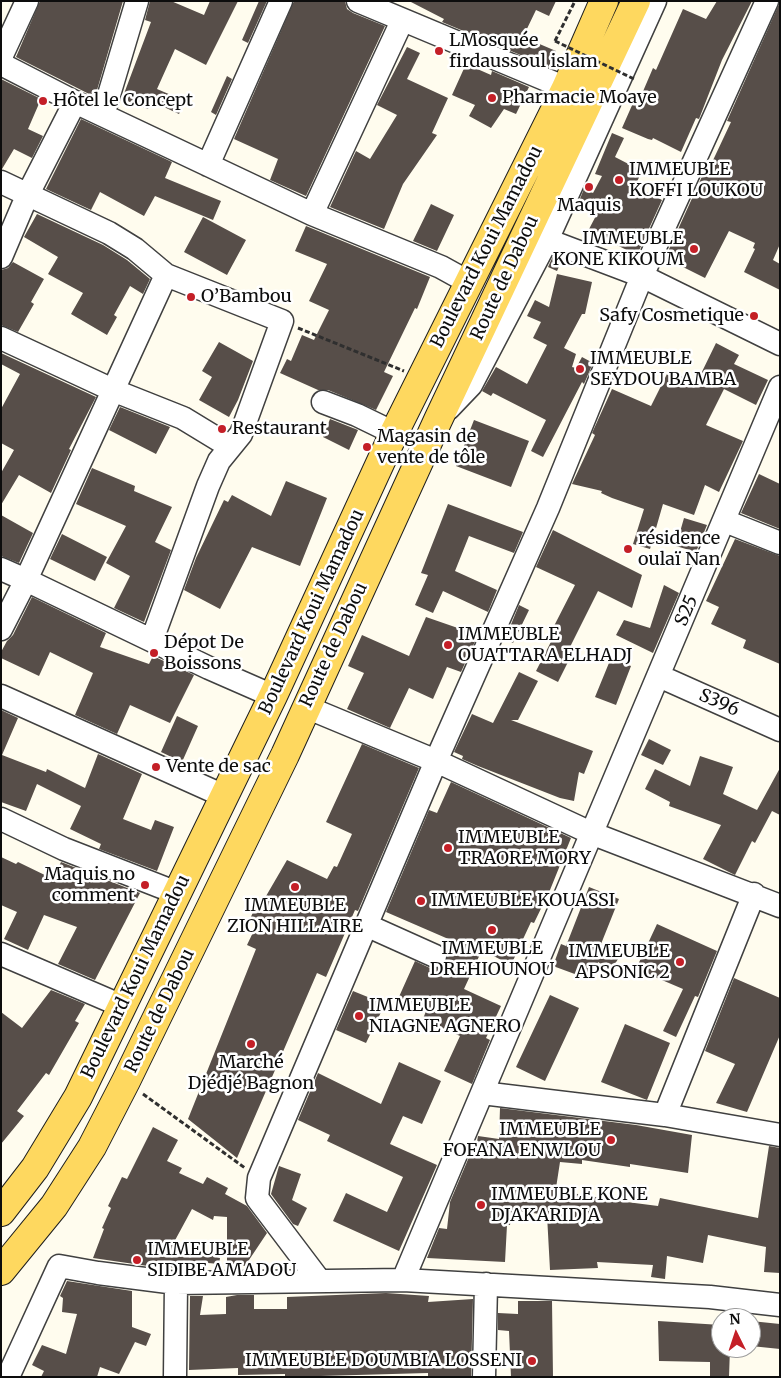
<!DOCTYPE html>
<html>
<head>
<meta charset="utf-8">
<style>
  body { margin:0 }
  #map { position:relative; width:781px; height:1378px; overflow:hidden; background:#fffcee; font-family:Merriweather,serif }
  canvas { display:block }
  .frame { position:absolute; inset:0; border:2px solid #0d0d0d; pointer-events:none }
  .north { position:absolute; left:711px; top:1308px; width:50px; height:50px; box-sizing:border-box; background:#fff; border:1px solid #9e9e9e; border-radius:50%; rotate:356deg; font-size:14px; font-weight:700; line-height:20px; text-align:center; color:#0d0d0d }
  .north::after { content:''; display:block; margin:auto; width:18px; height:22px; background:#c41f27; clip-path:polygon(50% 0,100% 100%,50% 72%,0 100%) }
</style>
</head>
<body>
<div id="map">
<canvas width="781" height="1378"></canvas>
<div class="frame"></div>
<div class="north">N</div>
</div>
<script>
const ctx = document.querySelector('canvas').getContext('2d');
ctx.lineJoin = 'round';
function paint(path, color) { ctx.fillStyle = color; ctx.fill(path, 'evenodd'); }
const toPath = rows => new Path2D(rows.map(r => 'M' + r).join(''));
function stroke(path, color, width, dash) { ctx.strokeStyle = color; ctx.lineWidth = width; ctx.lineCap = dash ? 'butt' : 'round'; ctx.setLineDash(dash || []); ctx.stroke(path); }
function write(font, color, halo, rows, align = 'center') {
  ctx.font = font + ' Merriweather,serif'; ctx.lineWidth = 5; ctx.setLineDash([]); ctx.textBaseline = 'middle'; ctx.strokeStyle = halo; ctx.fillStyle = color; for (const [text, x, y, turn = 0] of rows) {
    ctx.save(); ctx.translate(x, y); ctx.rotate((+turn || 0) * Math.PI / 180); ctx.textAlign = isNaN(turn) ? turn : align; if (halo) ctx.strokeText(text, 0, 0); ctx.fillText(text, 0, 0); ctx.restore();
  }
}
paint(toPath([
  [40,1,123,1,95,97,16,57],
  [150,1,171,1,204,15,210,1,238,1,206,65,175,49,157,89,185,101,179,114,151,101,148,109,122,99,151,22,145,20],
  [259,1,267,1,248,43,242,40],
  [294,1,345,1,347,9,353,13,385,26,306,196,270,180,278,159,234,139],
  [409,1,556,1,549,16,536,10,523,37,556,51,549,67,442,22,444,19],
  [717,1,752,1,722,60,699,119,696,118,681,152,653,138,652,140,648,139,622,128,637,94,641,96,653,68,656,70,683,9,706,19],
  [780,2,780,244,773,260,780,264,780,290,744,272,755,249,753,248,755,243,729,231,705,278,665,258,704,172,707,173,731,122,727,121],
  [407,47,420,53,407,79,448,98,432,133,437,135,403,184,384,229,330,207,356,151,370,159,397,115,377,105],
  [466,64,491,75,492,71,529,87,516,114,504,109,491,128,469,116,475,105,452,95],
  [227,76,232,79,216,115,211,112],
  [1,79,41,99,28,129,43,136,32,158,14,149,2,169],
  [81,119,172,162,165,178,221,201,213,220,155,196,144,216,100,192,91,210,46,189],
  [612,133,624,138,615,157,642,171,635,186,662,200,637,255,588,231,599,210,579,201,584,189,593,193,602,176,595,174],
  [431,204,454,215,437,251,413,241],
  [37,214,103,245,127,260,150,279,143,294,130,286,114,315,117,317,107,335,71,314,83,293,48,274,58,257,24,237],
  [203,217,246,240,227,275,184,252],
  [306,226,430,277,417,309,415,308,384,372,393,376,376,410,328,390,318,390,280,373,287,359,291,361,302,335,314,340,329,310,309,301,327,264,295,251],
  [553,256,562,260,557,271,548,267],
  [13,262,44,279,31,302,34,304,18,332,1,325,1,270,8,268],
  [557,274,592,282,585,314,582,314,564,348,576,354,572,367,576,368,582,357,593,363,584,384,582,382,543,457,531,451,546,420,493,393,491,396,482,391,496,367,527,384,547,345,533,338,541,322,527,316,535,300,549,307],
  [219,342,253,361,238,400,229,417,199,400,212,377,202,371],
  [716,343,739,355,734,364,768,380,756,405,724,389,706,425,743,441,719,492,705,485,694,515,663,504,650,549,633,544,644,509,612,498,601,493,602,491,572,484,595,435,592,433,612,389,651,406,669,370,696,384],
  [1,353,96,397,69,449,71,450,51,493,19,475,1,505,1,473,14,450,1,443,1,409,20,374,1,364],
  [120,407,170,427,156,454,109,430],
  [330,419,358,430,349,450,323,437],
  [474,420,529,441,511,487,456,466],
  [92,468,135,486,134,491,172,507,155,542,171,550,144,622,114,608,130,576,106,563,126,526,76,504],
  [759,474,780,484,780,529,741,513],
  [286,481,327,498,300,566,252,547,220,609,184,590,196,558,224,500,228,502,232,495,271,516],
  [448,504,523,532,514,553,469,536,455,571,497,590,488,612,443,591,433,613,415,605,428,575,421,573],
  [1,515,33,533,19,563,1,556],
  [684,518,707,525,696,552,676,546],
  [553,530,642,575,632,608,598,591,569,649,573,652,558,682,536,671,558,628,554,626,575,585,536,567],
  [62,534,107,557,95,581,50,559],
  [735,539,780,556,780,664,743,648,746,640,711,624,719,607,706,601],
  [664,585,679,593,653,653,616,635,624,620,650,628],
  [32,597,106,633,100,647,149,664,153,656,194,675,170,723,130,705,117,734,75,715,93,673,50,652,39,676,1,658,1,652,7,641,13,635],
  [519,605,529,610,513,643,505,639],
  [426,617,478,635,461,672,447,667,433,699,409,688,390,728,347,709,364,673,348,666,362,635,409,656],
  [611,658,631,666,616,705,595,697],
  [519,672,538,681,518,720,511,720,593,751,584,774,579,772,574,801,560,798,478,766,462,759,463,756,454,752,472,714,493,723],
  [1,710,18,718,2,755,46,772,47,769,85,788,98,754,142,774,123,819,151,830,155,820,174,827,157,871,99,849,101,844,70,829,81,806,37,784,26,811,1,802],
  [177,716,198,726,182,762,161,752],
  [649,739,671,750,663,765,641,755],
  [362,744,419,768,358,911,355,910,326,977,317,973,237,1158,188,1119,256,949,247,945,258,922,250,919,258,901,262,903,287,860,327,879,334,866,337,867,352,834,326,822],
  [700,756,733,767,723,794,757,810,780,768,780,815,772,811,755,843,752,841,735,875,703,859,721,825,669,806,670,802,645,789,655,769,690,786],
  [451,782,571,838,550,890,534,923,531,922,511,965,482,950,464,989,501,1006,486,1038,490,1040,472,1084,444,1071,460,1036,423,1019,426,1011,398,999,415,961,430,968,442,967,447,961,447,953,453,941,386,912,429,810,437,813],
  [1,857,16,864,18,862,53,879,61,862,140,893,95,980,58,964,77,927,44,915,28,950,4,939,17,912,1,905],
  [589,887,619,899,601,944,620,956,611,970,598,962,591,980,553,966,561,944,566,946],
  [657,924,717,951,698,997,695,996,676,1037,663,1031,683,989,636,969],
  [734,978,780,998,780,1035,747,1112,716,1103,735,1064,705,1051],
  [51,990,85,1004,75,1021,79,1023,49,1075,46,1073,17,1111,24,1116,1,1144,1,1012,22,1028],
  [353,991,385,1004,366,1043,336,1030],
  [550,995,579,1008,545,1081,516,1067],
  [625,1024,670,1043,647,1100,601,1082],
  [399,1062,441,1081,422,1124,403,1116,390,1144,437,1165,399,1251,333,1221,346,1193,387,1212,403,1177,327,1141,330,1135,298,1120,318,1073,381,1104],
  [500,1108,636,1125,692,1135,688,1173,630,1164,630,1167,582,1160,582,1164,560,1162,556,1188,566,1190,566,1192,619,1201,658,1206,660,1198,758,1218,769,1146,780,1148,780,1273,764,1272,766,1247,708,1235,703,1263,667,1256,665,1279,651,1277,653,1265,597,1262,598,1268,550,1270,547,1215,512,1210,510,1225,507,1225,505,1262,427,1258,439,1228,447,1229,450,1202,469,1157,474,1158,478,1136,499,1139],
  [153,1127,178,1140,167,1161,182,1168,179,1173,203,1184,207,1177,228,1188,225,1194,247,1206,267,1233,245,1266,227,1264,227,1217,214,1216,213,1220,192,1209,173,1244,220,1258,219,1264,187,1261,183,1270,149,1262,148,1266,93,1258,104,1229,102,1228,111,1208,108,1206,122,1177,127,1179],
  [279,1166,301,1174,292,1200,307,1208,298,1226,293,1224,271,1194],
  [67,1281,132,1291,132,1327,151,1334,146,1346,135,1342,119,1374,100,1367,97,1377,41,1377,44,1371,32,1365,42,1345,66,1354,77,1314,62,1312,63,1298,60,1296],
  [386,1293,429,1296,428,1302,473,1299,471,1377,428,1377,428,1373,285,1377,285,1374,238,1375,238,1368,189,1370,190,1296,203,1296,200,1315,226,1314,226,1297,237,1295,254,1295,254,1309,287,1309,287,1297],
  [518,1301,552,1301,553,1377,511,1377,509,1331,498,1330,498,1313,518,1314],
  [658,1321,721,1325,721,1348,730,1348,729,1377,710,1377,710,1362,659,1361],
  [751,1321,780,1324,780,1349,751,1346]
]), '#574e49');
const minor = toPath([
  [358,1,566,88],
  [1,57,27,1],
  [1,64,75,102,312,214,441,267,470,283],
  [103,115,137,1],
  [208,165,281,1],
  [1,182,109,233,135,249,166,275,282,321,241,434,219,461,208,486,152,640],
  [312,214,402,21],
  [547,240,642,276,780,344],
  [1,257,27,196,75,102],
  [1,338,115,391,183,418,229,446],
  [323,402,357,415,394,433],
  [449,408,471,385,547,240,655,1],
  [725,521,780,543],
  [1,569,26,580,166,275],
  [1,629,26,580,209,668,273,696],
  [659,676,780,730],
  [1,696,224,796],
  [306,707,436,761,591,833,780,906],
  [1,819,64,849,177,893],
  [366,925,435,956],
  [1,954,122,1006],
  [482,1093,665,1115,780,1135],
  [665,1115,754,894],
  [319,1280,257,1198,259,1178,436,761,548,508,642,276,767,1],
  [403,1280,780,387],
  [8,1377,59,1266,98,1273,176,1283,403,1280,710,1297,780,1305],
  [175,1377,176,1283],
  [484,1377,486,1284]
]);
const major = toPath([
  [1,1212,35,1168,78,1097,273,696,394,433,566,88,604,1],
  [1,1271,54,1206,92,1147,126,1081,285,755,438,420,636,1]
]);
stroke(minor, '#404040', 25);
stroke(major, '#1e1e1e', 30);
stroke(toPath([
  [555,41,575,1],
  [298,328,404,371],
  [143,1094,245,1168]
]), '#2f2f2f', 3, [5, 2.5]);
stroke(minor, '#fff', 22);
stroke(major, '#fed85f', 28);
stroke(toPath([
  [555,41,634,79]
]), '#2f2f2f', 3, [5, 2.5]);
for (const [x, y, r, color] of [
  [439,51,5,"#c41f27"],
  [492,98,5,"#c41f27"],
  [43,101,5,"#c41f27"],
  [619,180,5,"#c41f27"],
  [589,187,5,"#c41f27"],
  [694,249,5,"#c41f27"],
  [191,297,5,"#c41f27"],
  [754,316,5,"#c41f27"],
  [580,369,5,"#c41f27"],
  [222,429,5,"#c41f27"],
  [367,447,5,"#c41f27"],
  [628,549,5,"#c41f27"],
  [448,645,5,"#c41f27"],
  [154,653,5,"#c41f27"],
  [156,767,5,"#c41f27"],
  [448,848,5,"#c41f27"],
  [145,885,5,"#c41f27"],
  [295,887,5,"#c41f27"],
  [421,901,5,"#c41f27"],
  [492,930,5,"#c41f27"],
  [680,962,5,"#c41f27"],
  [359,1016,5,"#c41f27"],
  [251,1044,5,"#c41f27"],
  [611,1140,5,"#c41f27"],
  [481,1205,5,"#c41f27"],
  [137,1260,5,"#c41f27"],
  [532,1361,5,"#c41f27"]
]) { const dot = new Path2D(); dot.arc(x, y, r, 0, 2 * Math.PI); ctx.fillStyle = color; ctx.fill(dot); stroke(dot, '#fff', 2); }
write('18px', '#0d0d0d', '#fff', [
  ["LMosquée",449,41],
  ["firdaussoul islam",449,62],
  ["Pharmacie Moaye",502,98],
  ["Hôtel le Concept",53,101],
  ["IMMEUBLE",629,170],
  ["KOFFI LOUKOU",629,191],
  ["Maquis",589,206,"center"],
  ["IMMEUBLE",684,239,"right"],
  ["KONE KIKOUM",684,260,"right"],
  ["O’Bambou",201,297],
  ["Safy Cosmetique",744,316,"right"],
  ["IMMEUBLE",590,359],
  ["SEYDOU BAMBA",590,380],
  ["Restaurant",232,429],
  ["Magasin de",377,437],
  ["vente de tôle",377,458],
  ["résidence",638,539],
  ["oulaï Nan",638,560],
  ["IMMEUBLE",458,635],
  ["OUATTARA ELHADJ",458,656],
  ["Dépot De",164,643],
  ["Boissons",164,664],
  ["Vente de sac",166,767],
  ["IMMEUBLE",458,838],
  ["TRAORE MORY",458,859],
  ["Maquis no",135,875,"right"],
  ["comment",135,896,"right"],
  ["IMMEUBLE KOUASSI",431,901],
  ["IMMEUBLE",295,906,"center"],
  ["ZION HILLAIRE",295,927,"center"],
  ["IMMEUBLE",492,949,"center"],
  ["DREHIOUNOU",492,970,"center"],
  ["IMMEUBLE",670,952,"right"],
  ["APSONIC 2",670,973,"right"],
  ["IMMEUBLE",369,1006],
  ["NIAGNE AGNERO",369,1027],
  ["Marché",251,1063,"center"],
  ["Djédjé Bagnon",251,1084,"center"],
  ["IMMEUBLE",601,1130,"right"],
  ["FOFANA ENWLOU",601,1151,"right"],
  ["IMMEUBLE KONE",491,1195],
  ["DJAKARIDJA",491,1216],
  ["IMMEUBLE",147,1250],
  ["SIDIBE AMADOU",147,1271],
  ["IMMEUBLE DOUMBIA LOSSENI",522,1361,"right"]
], 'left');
write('18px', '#0d0d0d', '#fff', [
  ["Boulevard Koui Mamadou",487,247,-63],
  ["Route de Dabou",505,278,-65],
  ["S25",687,611,-67],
  ["Boulevard Koui Mamadou",312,612,-65],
  ["Route de Dabou",334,645,-65],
  ["S396",719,703,24],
  ["Boulevard Koui Mamadou",136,977,-64],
  ["Route de Dabou",160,1011,-64]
]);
</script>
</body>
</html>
